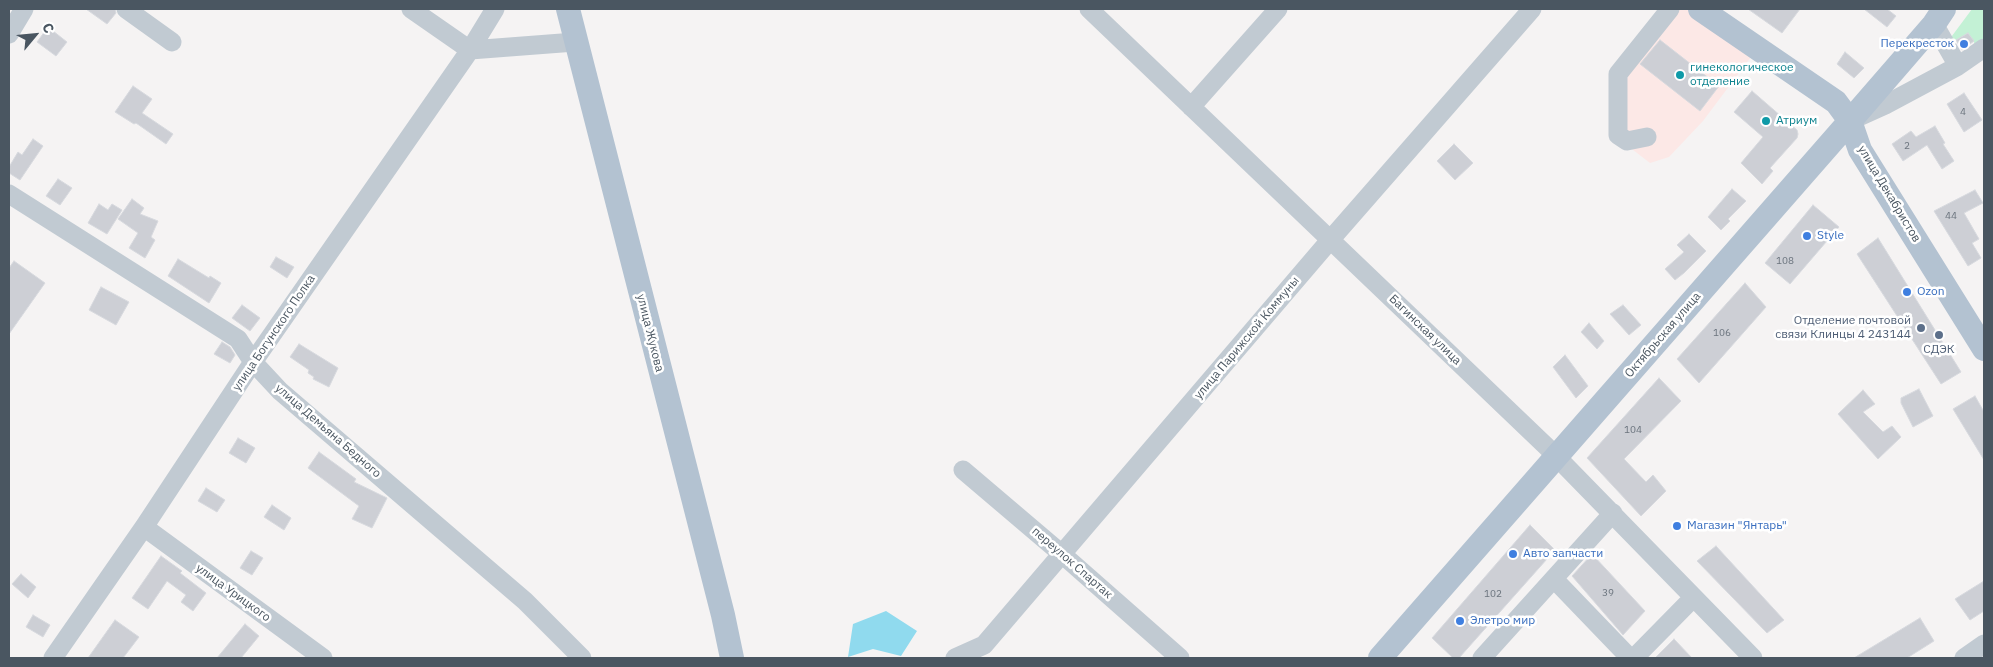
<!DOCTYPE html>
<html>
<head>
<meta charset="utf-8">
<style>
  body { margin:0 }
  #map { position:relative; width:1993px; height:667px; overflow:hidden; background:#f5f3f3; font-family:"IBM Plex Sans",sans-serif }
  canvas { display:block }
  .frame { position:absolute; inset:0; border:10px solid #4a5661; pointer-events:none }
  .north { position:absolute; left:10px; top:10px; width:50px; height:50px; -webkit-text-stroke:4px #fff; paint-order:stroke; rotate:62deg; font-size:14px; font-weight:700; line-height:20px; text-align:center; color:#4a5661 }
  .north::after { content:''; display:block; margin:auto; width:18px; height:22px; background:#4a5661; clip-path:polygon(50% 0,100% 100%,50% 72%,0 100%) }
</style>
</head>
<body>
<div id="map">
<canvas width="1993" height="667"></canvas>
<div class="frame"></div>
<div class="north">С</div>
</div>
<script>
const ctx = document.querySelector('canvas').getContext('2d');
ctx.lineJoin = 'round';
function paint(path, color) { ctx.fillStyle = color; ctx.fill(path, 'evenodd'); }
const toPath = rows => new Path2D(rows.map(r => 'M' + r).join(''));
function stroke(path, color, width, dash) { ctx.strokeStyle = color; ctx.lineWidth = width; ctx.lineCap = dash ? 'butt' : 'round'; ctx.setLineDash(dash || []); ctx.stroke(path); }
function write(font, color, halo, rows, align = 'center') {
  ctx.font = font + ' "IBM Plex Sans",sans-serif'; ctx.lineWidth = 5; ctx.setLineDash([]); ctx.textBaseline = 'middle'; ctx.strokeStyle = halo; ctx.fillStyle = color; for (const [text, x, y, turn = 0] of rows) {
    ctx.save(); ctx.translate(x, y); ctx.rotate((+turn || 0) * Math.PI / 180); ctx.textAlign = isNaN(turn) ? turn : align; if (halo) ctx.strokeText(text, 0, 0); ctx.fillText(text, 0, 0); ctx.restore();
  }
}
paint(toPath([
  [1675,9,1690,9,1754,53,1703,121,1669,157,1650,163,1611,133,1632,62]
]), '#fce8e6');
paint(toPath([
  [1972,9,1984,9,1984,38,1975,44,1968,33,1951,43,1949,40]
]), '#c3f1d5');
paint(toPath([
  [886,611,917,631,901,656,873,649,848,657,853,624]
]), '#90daee');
const building = toPath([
  [86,9,115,9,116,13,107,24,86,9],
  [1748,9,1800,9,1782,33,1748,9],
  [1864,9,1887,9,1896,16,1887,27,1864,9],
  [48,27,67,42,56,56,37,42,48,27],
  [1968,33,1974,41,1962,50,1956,40,1968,33],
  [1660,40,1719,86,1700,111,1640,64,1660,40],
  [1845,52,1864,68,1854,78,1837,64,1845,52],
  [133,86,152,99,142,113,173,134,166,144,136,123,134,124,115,112,133,86],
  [1752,91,1797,130,1798,134,1797,138,1770,168,1773,171,1762,184,1741,163,1763,137,1734,112,1752,91],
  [1964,93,1982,120,1964,132,1947,104,1964,93],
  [1935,126,1945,143,1943,144,1954,161,1942,169,1927,145,1903,161,1892,144,1911,131,1916,137,1935,126],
  [33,139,43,146,20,180,9,173,9,167,18,152,22,155,33,139],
  [1454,144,1473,163,1455,180,1437,161,1454,144],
  [58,179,72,188,60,205,46,196,58,179],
  [1732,189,1746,201,1728,219,1730,221,1721,230,1708,217,1732,189],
  [1975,190,1983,203,1964,213,1979,239,1972,243,1981,258,1968,266,1934,211,1975,190],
  [132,199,144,208,140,214,158,221,151,237,155,240,145,258,129,248,138,233,118,219,132,199],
  [99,204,108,210,112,204,122,210,107,234,88,223,99,204],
  [1813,205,1839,227,1790,284,1765,263,1813,205],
  [1689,234,1706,251,1684,273,1675,280,1665,269,1684,252,1677,245,1689,234],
  [1878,238,1961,372,1941,384,1857,254,1878,238],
  [276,257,294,267,287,278,270,267,276,257],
  [178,259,209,278,210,276,221,283,209,303,168,276,178,259],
  [14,261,45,283,9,334,9,268,14,261],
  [1745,283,1766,307,1699,383,1677,359,1745,283],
  [101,287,129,302,116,325,89,310,101,287],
  [242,305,260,318,250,331,232,318,242,305],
  [1623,305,1641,325,1629,335,1610,314,1623,305],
  [1589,323,1604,341,1597,349,1581,332,1589,323],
  [222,342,230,347,235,355,230,363,214,354,222,342],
  [299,344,338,368,329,387,313,379,314,377,308,373,309,370,290,357,299,344],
  [1565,355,1588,386,1576,398,1553,367,1565,355],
  [1659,378,1681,401,1624,459,1646,482,1653,475,1666,491,1641,516,1587,458,1659,378],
  [1919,389,1933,416,1913,427,1901,403,1901,398,1919,389],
  [1863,390,1875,404,1863,412,1883,432,1892,426,1901,437,1878,459,1838,414,1863,390],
  [1975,396,1984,412,1984,460,1953,409,1975,396],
  [238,438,255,448,246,463,229,453,238,438],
  [319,452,356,479,354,482,387,498,372,528,352,519,359,506,308,468,319,452],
  [206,488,225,500,217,512,198,501,206,488],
  [272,505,291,518,284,530,264,517,272,505],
  [1530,525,1555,550,1459,658,1453,658,1432,638,1530,525],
  [1716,546,1784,620,1767,633,1697,561,1716,546],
  [251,551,263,558,252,575,240,568,251,551],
  [1592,554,1645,611,1623,635,1572,576,1592,554],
  [161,556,182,571,180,573,206,593,193,611,181,602,186,595,167,581,148,609,132,598,161,556],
  [21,574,36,587,28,598,12,584,21,574],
  [1984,581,1984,611,1970,620,1955,599,1984,581],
  [33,615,50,625,43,637,26,627,33,615],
  [1920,618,1934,641,1907,658,1854,658,1920,618],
  [115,620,139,637,123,658,88,658,115,620],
  [245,624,259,636,241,658,217,658,245,624],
  [1674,639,1692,658,1655,658,1674,639]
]);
paint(building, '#cdcfd5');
stroke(building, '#d7d9de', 1);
stroke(toPath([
  [126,9,172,42],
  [411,9,470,50,575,42],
  [1089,9,1548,448,1753,658],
  [1934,24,1958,66],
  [9,34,24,9],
  [1191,107,1278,9],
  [1854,119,1885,105,1958,66,1984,48],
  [1647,137,1627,141,1618,135,1618,74,1670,9],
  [9,194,238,339,253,362,280,391,525,601,582,658],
  [963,470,1063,555,1180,658],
  [144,527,323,658],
  [1554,579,1630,658],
  [53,658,144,527,253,362,470,50,495,9],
  [955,658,984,645,1331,239,1532,9],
  [1482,658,1613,513],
  [1634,658,1693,598],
  [1964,658,1984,644]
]), '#c1cad2', 19);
stroke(toPath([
  [568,9,723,615,732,658],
  [1700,9,1836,102,1850,121,1860,150,1984,349],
  [1380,658,1850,121,1934,24,1944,9]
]), '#b3c2d1', 24);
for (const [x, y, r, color] of [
  [1964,44,5,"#3f7fe0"],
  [1680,75,5,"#0f9aa8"],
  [1766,121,5,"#0f9aa8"],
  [1807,236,5,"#3f7fe0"],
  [1907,292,5,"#3f7fe0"],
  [1921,328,5,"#5c6f8a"],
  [1939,335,5,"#5c6f8a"],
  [1677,526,5,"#3f7fe0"],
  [1513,554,5,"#3f7fe0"],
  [1460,621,5,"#3f7fe0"]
]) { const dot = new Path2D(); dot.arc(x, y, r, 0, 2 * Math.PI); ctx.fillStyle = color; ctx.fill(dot); stroke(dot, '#fff', 2); }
write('10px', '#6b747e', null, [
  ["4",1963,112],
  ["2",1907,146],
  ["44",1951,216],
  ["108",1785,261],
  ["106",1722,333],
  ["104",1633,430],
  ["39",1608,593],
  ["102",1493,594]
]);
write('12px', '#366cbe', '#fff', [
  ["Перекресток",1954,44,"right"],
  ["Style",1817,236],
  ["Ozon",1917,292],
  ["Магазин \"Янтарь\"",1687,526],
  ["Авто запчасти",1523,554],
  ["Элетро мир",1470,621]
], 'left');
write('12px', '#0d838f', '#fff', [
  ["гинекологическое",1690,68],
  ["отделение",1690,82],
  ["Атриум",1776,121]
], 'left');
write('12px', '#4a5661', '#fff', [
  ["улица Декабристов",1889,194,59],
  ["Багинская улица",1425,330,44],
  ["улица Богунского Полка",274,333,-56],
  ["улица Жукова",650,333,76],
  ["Октябрьская улица",1663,335,-49],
  ["улица Парижской Коммуны",1247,338,-50],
  ["улица Демьяна Бедного",328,431,41],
  ["переулок Спартак",1072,563,41],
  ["улица Урицкого",233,593,36]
]);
write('12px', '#4e5e75', '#fff', [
  ["Отделение почтовой",1911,321],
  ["связи Клинцы 4 243144",1911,335],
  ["СДЭК",1939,350,"center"]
], 'right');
</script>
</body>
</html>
